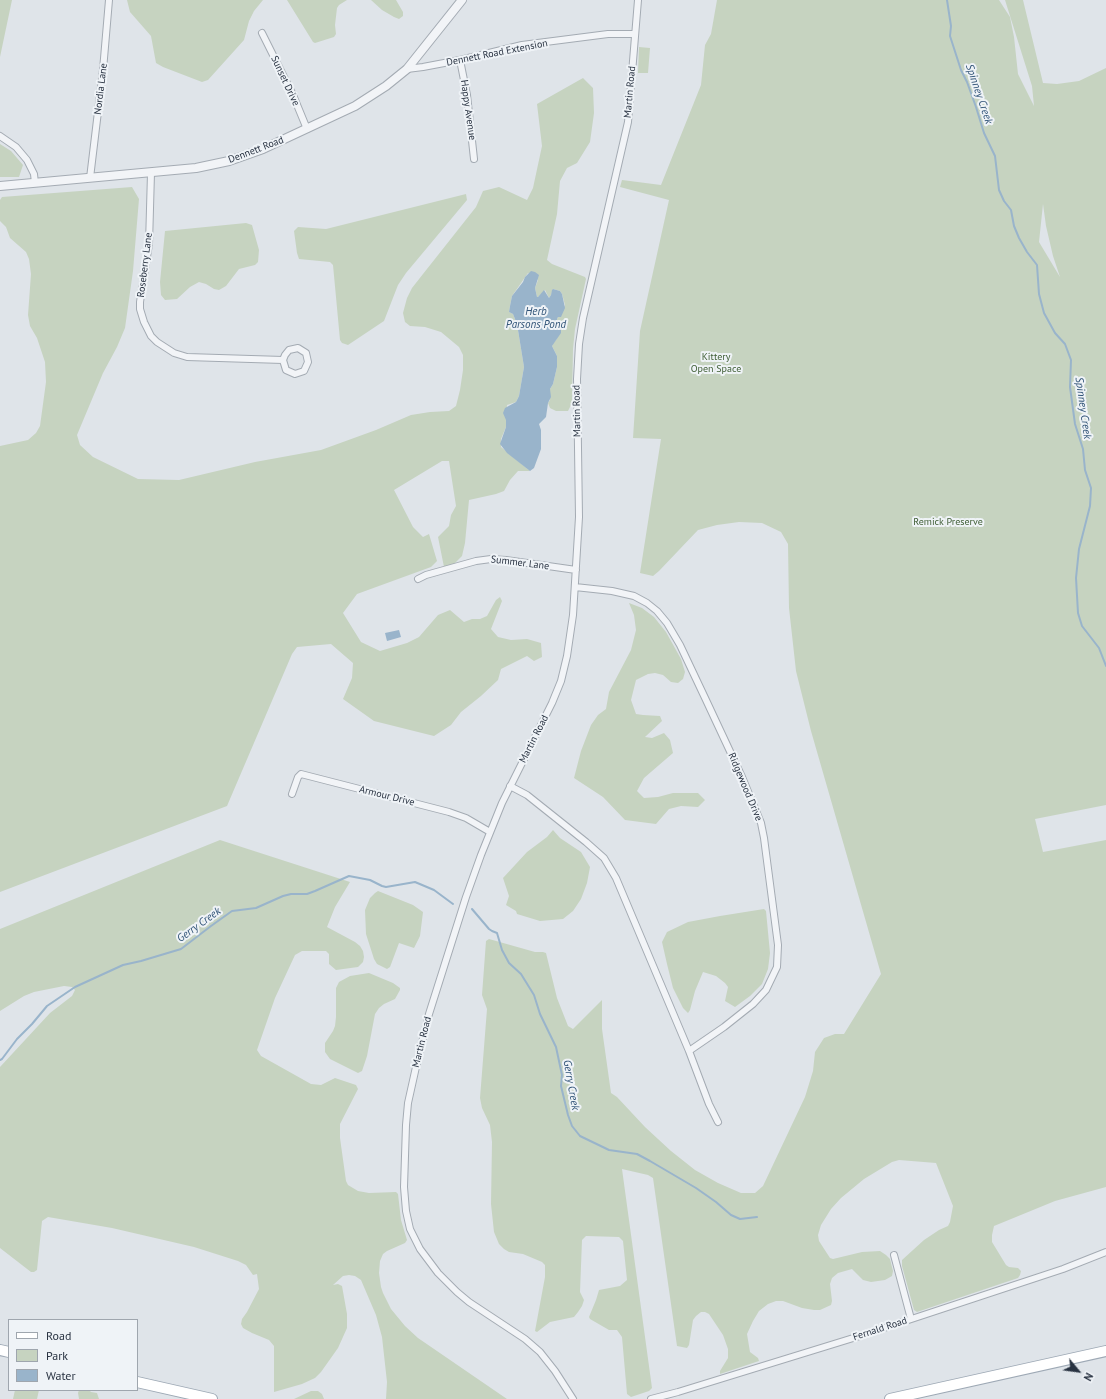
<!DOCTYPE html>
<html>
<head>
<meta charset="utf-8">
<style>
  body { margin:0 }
  #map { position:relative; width:1106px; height:1399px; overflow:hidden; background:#dfe4e9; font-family:"PT Sans",sans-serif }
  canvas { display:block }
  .legend { position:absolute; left:8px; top:1319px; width:130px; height:72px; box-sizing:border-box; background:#eff3f7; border:1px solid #9fa6ae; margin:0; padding:5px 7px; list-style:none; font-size:12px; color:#283241 }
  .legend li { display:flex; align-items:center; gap:8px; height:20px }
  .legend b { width:20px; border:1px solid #9fa6ae }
  .north { position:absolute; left:1058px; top:1351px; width:40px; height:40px; -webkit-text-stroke:3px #eff3f7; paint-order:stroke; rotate:119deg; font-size:11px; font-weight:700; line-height:16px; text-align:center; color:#283241 }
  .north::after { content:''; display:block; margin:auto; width:14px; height:18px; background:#283241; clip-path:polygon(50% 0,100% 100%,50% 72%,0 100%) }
</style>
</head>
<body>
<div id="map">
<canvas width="1106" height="1399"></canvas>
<ul class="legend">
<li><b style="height:5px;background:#fff"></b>Road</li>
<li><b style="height:11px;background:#c6d3c0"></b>Park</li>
<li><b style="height:11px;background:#99b4cb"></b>Water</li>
</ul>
<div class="north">N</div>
</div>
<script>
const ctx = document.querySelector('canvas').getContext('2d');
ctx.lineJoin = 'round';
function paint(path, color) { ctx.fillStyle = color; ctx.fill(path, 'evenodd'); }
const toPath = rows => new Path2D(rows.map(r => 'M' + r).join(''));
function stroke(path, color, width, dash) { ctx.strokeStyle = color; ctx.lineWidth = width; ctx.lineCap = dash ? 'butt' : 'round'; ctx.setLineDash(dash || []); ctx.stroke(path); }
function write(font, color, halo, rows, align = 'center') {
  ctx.font = font + ' "PT Sans",sans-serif'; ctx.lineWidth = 4; ctx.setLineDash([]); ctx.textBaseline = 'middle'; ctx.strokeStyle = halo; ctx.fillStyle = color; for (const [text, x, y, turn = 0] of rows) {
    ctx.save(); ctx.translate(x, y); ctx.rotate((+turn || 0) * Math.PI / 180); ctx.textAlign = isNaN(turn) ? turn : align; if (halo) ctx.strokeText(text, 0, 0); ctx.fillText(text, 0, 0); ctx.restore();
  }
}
paint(toPath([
  [0,0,12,0,0,57],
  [127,0,263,0,254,11,249,21,244,40,208,80,202,82,163,67,156,63,151,36,130,12],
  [287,0,347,0,339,5,337,8,335,25,336,34,334,37,315,43,313,42],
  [371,0,396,0,403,12,403,16,399,19,394,17,382,10],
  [717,0,999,0,1010,17,1014,37,1018,74,1034,106,1032,86,1005,0,1023,0,1043,83,1057,84,1079,81,1106,68,1106,805,1035,819,1043,852,1106,840,1106,1187,1055,1201,994,1226,992,1235,992,1242,1006,1265,1009,1267,1018,1268,1021,1271,1020,1275,1018,1278,917,1312,914,1310,902,1266,902,1260,924,1240,939,1230,948,1226,950,1222,953,1206,936,1163,899,1160,892,1162,864,1179,841,1198,831,1209,821,1225,818,1235,819,1241,830,1258,833,1259,862,1252,880,1251,886,1255,890,1259,893,1271,892,1276,885,1280,871,1282,863,1280,852,1269,838,1273,832,1278,830,1284,832,1301,831,1305,820,1310,814,1310,802,1308,783,1301,776,1301,768,1304,759,1311,753,1321,747,1334,750,1352,758,1358,759,1361,720,1374,720,1371,728,1358,728,1349,723,1335,709,1314,705,1312,701,1312,696,1316,693,1320,689,1345,687,1348,677,1346,653,1178,648,1175,622,1169,652,1388,649,1391,631,1397,627,1394,622,1337,617,1330,609,1330,590,1319,589,1317,596,1300,599,1290,620,1286,627,1280,623,1241,619,1237,586,1236,582,1240,580,1292,584,1300,582,1306,578,1312,574,1317,550,1322,537,1332,535,1331,545,1277,545,1265,542,1262,523,1254,509,1252,504,1249,499,1244,494,1232,491,1204,492,1142,490,1125,482,1108,480,1098,487,1009,482,995,486,941,489,939,535,952,543,952,546,953,557,998,568,1026,573,1029,602,1000,602,1029,611,1093,617,1097,645,1127,671,1151,695,1170,718,1183,741,1193,755,1193,763,1186,805,1097,813,1071,815,1052,824,1038,835,1034,844,1034,881,974,811,731,796,671,789,608,788,544,781,532,762,523,739,522,717,525,698,530,659,571,653,576,640,573,661,439,633,438,640,331,669,200,620,187,622,180,661,185,701,85,705,45,711,34],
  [1043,204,1046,226,1053,256,1060,277,1039,242],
  [639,47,650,48,648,73,638,73],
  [583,78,593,88,594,113,590,142,577,163,567,168,560,181,557,214,547,260,552,264,585,277,586,279,575,329,573,349,572,402,570,407,568,411,556,411,550,408,548,403,550,400,550,389,553,384,557,367,557,356,552,346,553,343,556,340,561,328,557,323,557,319,565,305,562,294,560,291,553,289,551,295,549,298,545,290,538,297,537,297,535,288,538,280,528,273,512,296,510,306,509,312,513,314,515,319,518,330,524,367,519,396,516,402,507,405,506,427,501,439,501,447,530,471,518,471,510,480,504,491,496,494,469,500,465,543,462,556,454,564,444,567,438,537,449,526,451,515,456,506,449,461,442,461,394,490,413,527,423,537,429,534,437,561,431,567,357,594,343,613,361,642,380,651,407,643,419,637,438,615,450,610,464,622,472,619,480,619,487,616,496,600,500,597,502,601,491,629,498,637,511,640,527,639,541,643,542,657,534,661,527,656,501,669,498,680,481,696,461,712,451,725,434,736,374,721,343,699,352,678,353,663,331,644,297,647,292,654,227,806,0,892,0,446,28,440,36,433,40,426,46,382,45,362,37,338,30,326,28,315,31,274,29,259,26,252,10,238,6,227,0,221,0,200,2,197,132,187,139,199,133,271,125,328,117,347,103,373,77,435,80,445,93,457,138,479,179,480,255,462,321,450,376,430,411,415,430,412,449,411,456,406,460,390,463,370,463,355,459,347,441,332,425,327,410,326,405,322,403,313,407,298,412,288,423,274,476,207,483,191,499,187,527,200,533,188,542,146,537,104],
  [0,144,11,151,23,165,19,177,0,177],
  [466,194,467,200,406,273,398,285,384,321,348,345,342,343,340,340,333,265,330,262,299,259,297,253,294,231,298,227,326,229],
  [246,223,252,225,259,250,258,262,255,265,239,269,226,286,219,290,214,289,206,284,199,282,190,287,177,299,165,300,161,295,160,282,165,231],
  [629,603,642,608,654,617,666,632,681,659,685,672,683,679,678,683,671,682,663,675,655,673,648,674,636,680,631,700,636,714,643,715,660,716,662,721,645,737,652,738,664,733,670,740,673,753,644,778,637,791,644,798,658,797,673,793,698,793,705,800,698,807,681,806,669,809,656,824,625,820,603,797,574,778,581,751,591,725,598,715,606,709,609,692,631,650,636,630,634,615],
  [553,830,560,838,581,852,590,867,587,883,581,899,573,911,563,919,540,921,517,914,516,911,506,905,509,896,503,878,527,852,547,837],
  [220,840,350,882,335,907,327,927,355,942,360,946,363,951,364,957,363,962,358,967,336,970,329,964,329,954,326,951,302,951,295,955,275,998,257,1050,261,1056,311,1084,321,1085,335,1078,356,1085,358,1089,340,1124,340,1138,346,1181,348,1185,358,1191,369,1193,396,1192,398,1194,401,1220,407,1240,405,1243,387,1251,383,1254,380,1261,379,1273,381,1287,383,1293,391,1309,405,1326,418,1338,507,1399,386,1399,387,1382,382,1337,376,1315,361,1280,355,1276,349,1275,343,1276,333,1285,338,1284,342,1286,347,1314,347,1328,338,1348,321,1372,315,1378,302,1384,274,1392,274,1346,269,1340,252,1333,243,1328,241,1324,242,1319,247,1312,259,1289,257,1274,253,1275,246,1265,238,1261,194,1247,112,1228,48,1217,42,1221,37,1270,34,1272,31,1272,0,1248,0,1067,50,1013,72,996,75,990,72,987,64,986,34,992,24,996,0,1011,0,929],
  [378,891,413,905,423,912,420,936,414,948,399,943,390,967,387,969,377,964,374,959,366,934,365,910,370,898,375,893],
  [764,909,766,911,770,953,768,969,762,984,750,996,735,1007,725,1001,728,987,725,983,716,976,703,972,695,991,690,1010,688,1013,683,1008,673,988,667,964,662,942,667,932,688,922,720,916],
  [369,973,393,983,400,988,400,990,395,999,384,1004,379,1008,375,1014,367,1056,362,1071,358,1073,330,1059,325,1052,325,1043,333,1031,335,1026,336,1017,336,988,339,982,350,976],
  [15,1390,39,1390,37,1399,13,1399],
  [79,1390,89,1390,91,1392,97,1393,99,1399,79,1399,78,1393],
  [311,1391,318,1391,322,1394,324,1399,294,1399]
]), '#c6d3c0');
paint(toPath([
  [531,271,535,272,539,275,535,288,537,297,538,297,544,290,549,298,551,295,552,290,553,289,560,291,562,294,565,308,561,317,558,317,557,319,557,323,561,328,561,333,552,346,557,356,557,367,553,384,550,389,551,397,548,403,546,417,539,424,541,430,541,449,534,468,530,471,507,453,500,444,506,427,506,420,503,413,505,408,516,402,519,396,524,367,518,330,515,319,513,314,509,312,510,306,512,296,523,282,525,277],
  [399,630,401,637,387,641,385,633]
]), '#99b4cb');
stroke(toPath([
  [947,0,951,26,950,36,961,70,967,82,976,107,984,133,995,156,999,190,1004,201,1011,210,1014,226,1019,238,1027,252,1037,265,1039,294,1044,313,1055,333,1065,344,1071,360,1070,387,1075,424,1083,449,1085,470,1091,488,1090,506,1079,549,1076,578,1078,613,1082,626,1099,648,1106,666],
  [472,909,489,929,492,931,497,933,502,950,509,963,521,974,534,995,540,1014,556,1047,562,1075,561,1086,568,1115,572,1126,580,1136,609,1150,637,1154,650,1161,696,1188,716,1202,731,1215,740,1219,757,1217],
  [0,1060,2,1059,17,1039,32,1024,47,1006,75,987,123,965,141,961,181,949,211,926,232,911,256,908,283,896,291,894,307,894,315,891,349,876,370,880,382,886,386,887,415,882,434,890,453,904]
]), '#99b4cb', 2);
const minor = toPath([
  [262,33,293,95,307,129],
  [460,60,467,95,474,159],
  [407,69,423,67,460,60,522,45,608,34,635,34],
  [0,136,16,147,27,160,34,174,35,183],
  [151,173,149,244,140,302,140,309,144,322,151,336,157,342,174,353,187,357,283,360,286,370,295,374,304,371,308,362,306,353,298,348,289,350,285,355,283,360],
  [90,178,103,70,109,0],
  [418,579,426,575,476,561,491,559,506,560,576,570],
  [575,587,612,591,634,596,647,603,657,611,667,623,680,645,706,700,742,777,761,823,764,838,778,945,777,967,766,990,753,1004,724,1027,689,1051],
  [510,786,527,795,586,842,604,858,616,878,689,1051,709,1104,718,1122],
  [292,794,298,777,301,774,449,812,466,818,490,832],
  [894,1255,911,1319],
  [573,1399,555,1371,540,1352,525,1339,469,1302,457,1292,438,1273,420,1249,410,1229,406,1211,404,1187,406,1125,408,1103,416,1067,429,1014,466,897,481,855,502,803,552,703,561,681,567,656,573,615,579,517,577,379,579,344,583,318,628,122,638,0],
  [651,1399,678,1392,863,1335,1063,1269,1106,1252]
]);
const tertiary = toPath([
  [0,186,196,168,229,161,263,149,355,106,386,86,407,69,462,0]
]);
const primary = toPath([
  [0,1350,9,1352],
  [137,1382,212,1399],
  [890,1399,1106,1351]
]);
stroke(minor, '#a4abb3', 8);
stroke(tertiary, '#a4abb3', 10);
stroke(primary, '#9ea9b5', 12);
stroke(minor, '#f2f4f7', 6);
stroke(tertiary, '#f2f4f7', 8);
stroke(primary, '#fff', 10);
write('10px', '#283241', '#eff3f7', [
  ["Dennett Road Extension",497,53,-11],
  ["Sunset Drive",285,81,65],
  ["Nordia Lane",101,89,-83],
  ["Martin Road",630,92,-85],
  ["Happy Avenue",468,110,82],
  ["Dennett Road",256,150,-21],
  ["Roseberry Lane",145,265,-83],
  ["Martin Road",577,411,-91],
  ["Summer Lane",520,563,7],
  ["Martin Road",534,739,-63],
  ["Ridgewood Drive",745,787,67],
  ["Armour Drive",387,796,14],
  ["Martin Road",422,1042,-76],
  ["Fernald Road",880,1329,-18]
]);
write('10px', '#3e5d34', '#eff3f7', [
  ["Kittery",716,357],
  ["Open Space",716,369],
  ["Remick Preserve",948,522]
]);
write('italic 11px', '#305377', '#eff3f7', [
  ["Spinney Creek",979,94,71],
  ["Herb",536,312],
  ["Parsons Pond",536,325],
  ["Spinney Creek",1083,408,82],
  ["Gerry Creek",199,925,-36],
  ["Gerry Creek",571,1085,80]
]);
</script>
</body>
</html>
